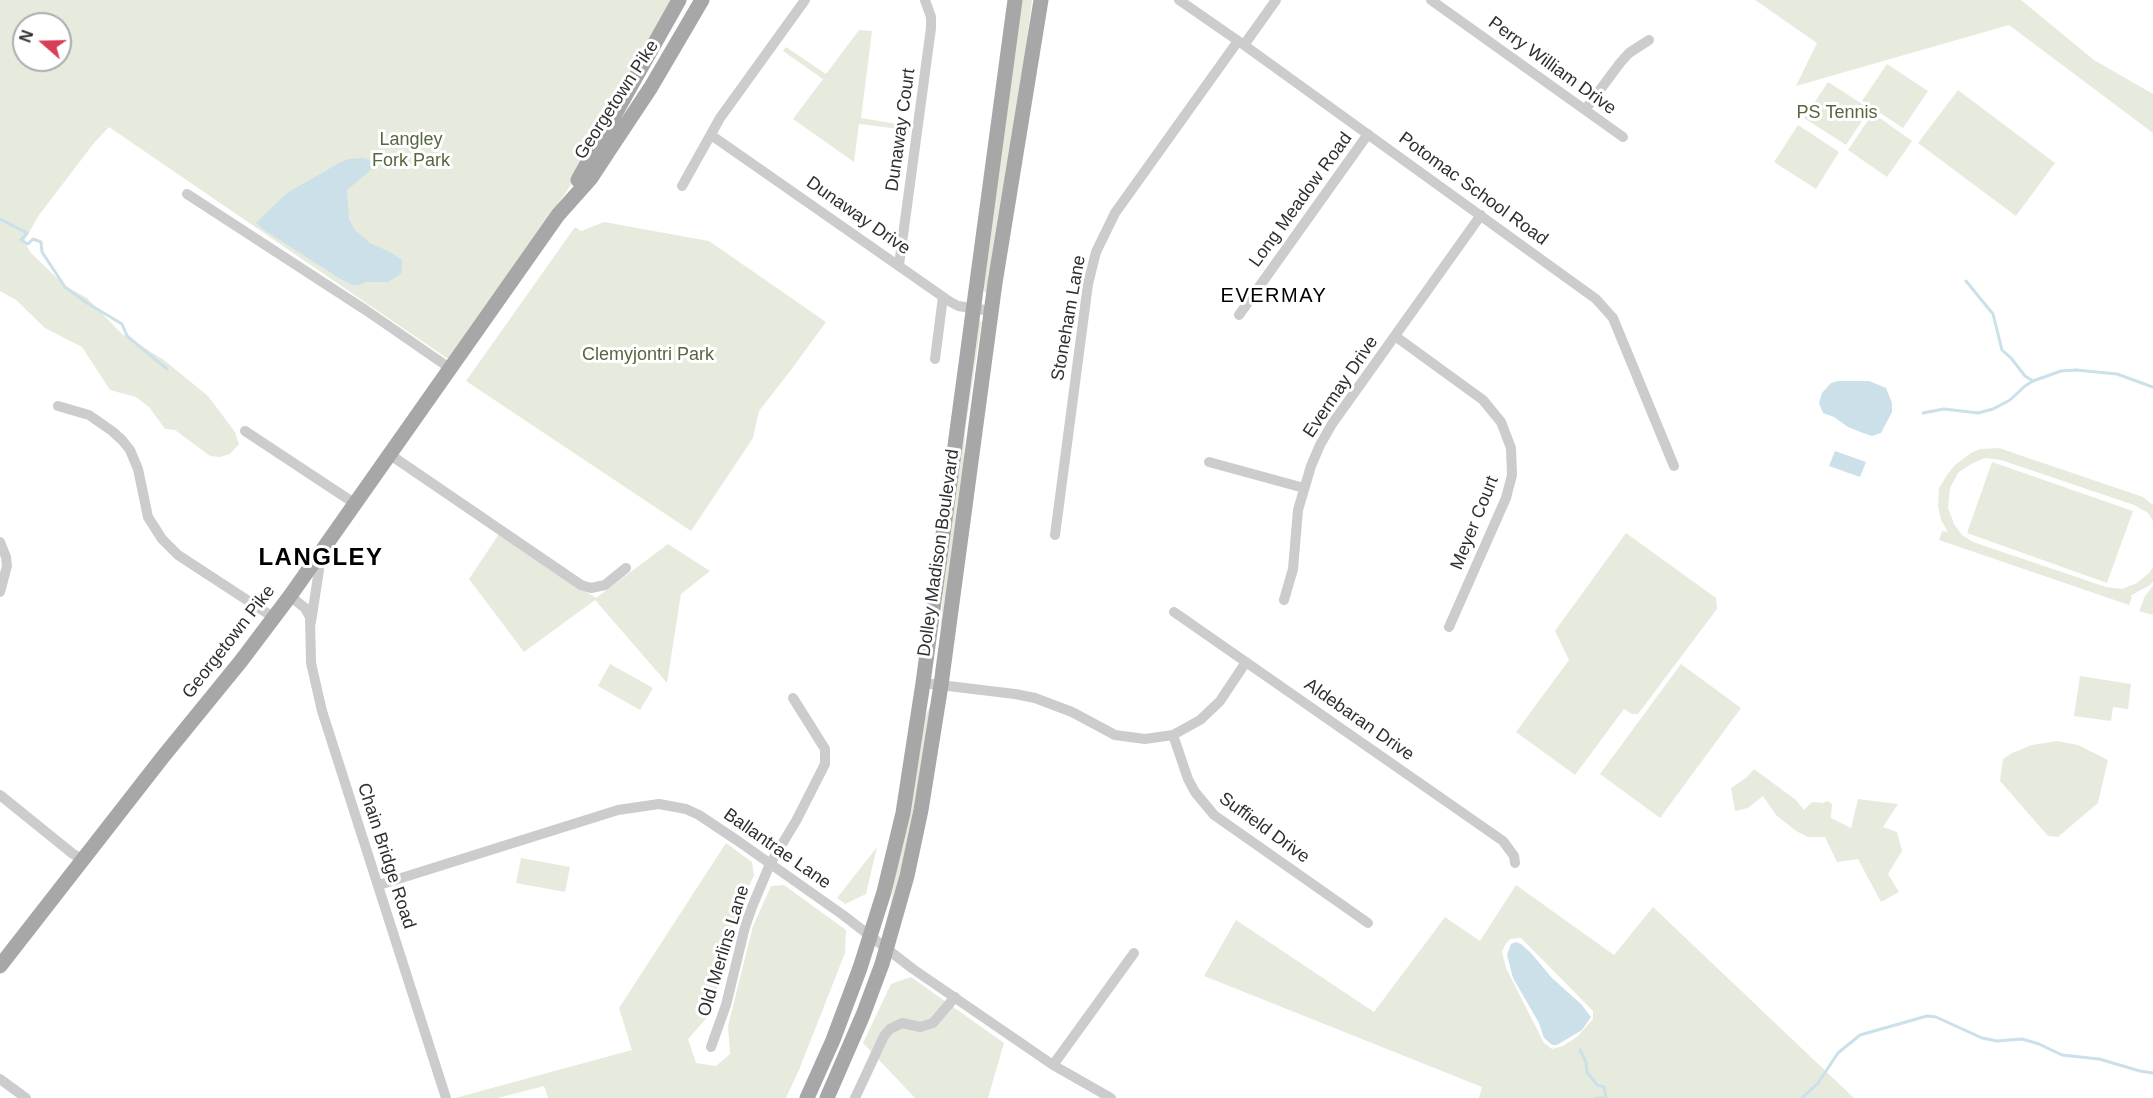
<!DOCTYPE html>
<html>
<head>
<meta charset="utf-8">
<style>
  body { margin:0 }
  #map { position:relative; width:2153px; height:1098px; overflow:hidden; background:#fff; font-family:Helvetica,sans-serif }
  canvas { display:block }
  .north { position:absolute; left:12px; top:12px; width:60px; height:60px; box-sizing:border-box; background:#fff; border:2px solid #acacac; border-radius:50%; rotate:290deg; font-size:16px; font-weight:700; line-height:24px; text-align:center; color:#2f2f2f }
  .north::after { content:''; display:block; margin:auto; width:21px; height:27px; background:#d83f56; clip-path:polygon(50% 0,100% 100%,50% 72%,0 100%) }
</style>
</head>
<body>
<div id="map">
<canvas width="2153" height="1098"></canvas>
<div class="north">N</div>
</div>
<script>
const ctx = document.querySelector('canvas').getContext('2d');
ctx.lineJoin = 'round';
function paint(path, color) { ctx.fillStyle = color; ctx.fill(path, 'evenodd'); }
const toPath = rows => new Path2D(rows.map(r => 'M' + r).join(''));
function stroke(path, color, width, dash) { ctx.strokeStyle = color; ctx.lineWidth = width; ctx.lineCap = dash ? 'butt' : 'round'; ctx.setLineDash(dash || []); ctx.stroke(path); }
function write(font, color, halo, rows, align = 'center') {
  ctx.font = font + ' Helvetica,sans-serif'; ctx.lineWidth = 6; ctx.setLineDash([]); ctx.textBaseline = 'middle'; ctx.strokeStyle = halo; ctx.fillStyle = color; for (const [text, x, y, turn = 0] of rows) {
    ctx.save(); ctx.translate(x, y); ctx.rotate((+turn || 0) * Math.PI / 180); ctx.textAlign = isNaN(turn) ? turn : align; if (halo) ctx.strokeText(text, 0, 0); ctx.fillText(text, 0, 0); ctx.restore();
  }
}
paint(toPath([
  [0,0,674,0,579,173,451,361,109,127,94,143,39,215,24,241,31,253,65,286,87,298,122,334,164,360,208,396,235,432,239,444,230,454,220,457,210,456,175,430,165,429,149,407,136,397,110,390,82,347,45,328,16,300,0,291],
  [24,24,60,24,60,60,24,60],
  [1021,0,1032,0,1014,146,986,293,982,289],
  [1755,0,2021,0,2094,60,2153,94,2153,133,2009,25,1796,86,1817,43],
  [859,30,872,31,861,118,909,126,908,130,859,124,854,162,793,119,823,79,783,51,786,47,826,74],
  [1887,64,1928,91,1903,128,1862,101],
  [1828,82,1870,109,1846,145,1804,118],
  [1958,90,2055,163,2016,216,1918,143],
  [1873,113,1912,141,1887,177,1848,150],
  [1798,125,1839,152,1816,189,1774,162],
  [604,222,709,241,826,322,791,370,759,411,753,438,691,531,466,381,575,227,581,231],
  [979,321,982,322,981,326,965,431,964,463,937,674,935,672,940,635,945,564],
  [1999,448,2143,497,2153,505,2153,521,2148,513,2134,505,2001,460,1985,458,1971,464,1958,473,1950,488,1948,508,1954,524,1962,535,1973,542,2106,587,2122,589,2137,583,2149,573,2153,567,2153,582,2150,585,2130,596,2132,597,2129,605,1939,540,1942,531,1948,532,1941,520,1938,506,1939,488,1947,475,1955,465,1971,453,1980,449],
  [1992,462,2133,511,2107,583,1967,533],
  [1626,533,1716,598,1717,609,1638,714,1632,714,1624,709,1575,775,1516,732,1569,660,1555,631],
  [499,534,596,598,668,544,710,571,681,594,667,683,595,600,524,652,469,579],
  [2153,586,2153,615,2139,611,2145,596],
  [610,664,653,688,640,710,598,686],
  [1681,664,1741,708,1660,818,1600,774],
  [2080,676,2131,684,2128,709,2113,707,2111,721,2074,716],
  [931,704,917,811,884,931,891,902,895,874,922,724],
  [2057,741,2078,745,2108,760,2098,803,2058,837,2048,836,2000,781,2003,759,2012,753,2032,745],
  [1754,769,1796,800,1804,810,1812,802,1823,803,1828,801,1832,804,1831,818,1851,828,1858,799,1898,804,1883,827,1897,832,1902,851,1888,874,1899,892,1881,902,1858,859,1837,862,1825,837,1808,837,1796,831,1776,815,1763,796,1748,808,1735,811,1731,788,1747,777],
  [726,843,752,862,754,875,735,918,711,1013,688,1039,696,1063,716,1066,730,1054,728,1026,753,926,771,886,784,885,846,930,845,953,799,1070,786,1098,548,1098,544,1086,498,1098,455,1098,632,1050,619,1008],
  [877,847,866,894,845,904,837,898],
  [521,858,570,867,565,892,516,883],
  [1516,885,1614,955,1653,907,1854,1098,1479,1098,1482,1087,1204,976,1236,920,1374,1012,1445,917,1480,941],
  [1521,938,1593,1011,1593,1019,1578,1036,1563,1046,1552,1049,1544,1043,1506,968,1502,952,1505,945,1510,939],
  [911,977,1004,1043,988,1098,915,1098,863,1043,891,984]
]), '#e6ebde');
paint(toPath([
  [363,158,370,160,375,166,347,190,349,219,355,230,370,243,390,252,402,260,402,268,401,274,388,282,366,282,359,285,352,285,339,278,264,230,256,223,287,193,339,163,349,159],
  [1838,381,1869,381,1886,388,1892,403,1892,412,1881,433,1872,436,1863,433,1848,427,1834,417,1823,413,1819,403,1822,393,1831,383],
  [1835,451,1866,462,1860,477,1829,466],
  [1516,942,1521,944,1531,953,1552,978,1581,1004,1591,1017,1582,1030,1557,1045,1552,1045,1544,1038,1539,1023,1513,978,1507,955,1511,944]
]), '#cbe0e9');
stroke(toPath([
  [0,219,27,233,21,240,28,244,33,239,41,242,42,252,65,287,87,303,122,324,127,336,167,369],
  [1966,281,1993,314,2002,350,2011,358,2025,376,2033,381,2061,371,2076,370,2117,374,2153,387],
  [1923,413,1944,409,1978,413,1993,409,2010,400,2025,386,2033,381],
  [1580,1050,1586,1062,1587,1072,1597,1085,1604,1087,1606,1098],
  [1596,1098,1606,1098],
  [1802,1098,1818,1083,1838,1053,1860,1035,1927,1016,1936,1017,1982,1038,1997,1041,2022,1039,2039,1044,2062,1055,2099,1059,2140,1071,2153,1073]
]), '#cbe0e9', 3);
stroke(toPath([
  [1179,0,1244,45,1596,299,1613,318,1674,466],
  [1431,0,1623,137],
  [1244,45,1276,0],
  [1585,110,1620,63,1629,53,1649,40],
  [711,135,949,301,958,306,991,311],
  [682,186,720,118,805,0],
  [187,194,367,311,451,369],
  [899,265,931,28,931,17,925,0],
  [1239,315,1368,134],
  [1395,336,1483,400,1501,422,1511,448,1512,475,1506,498,1449,627],
  [935,359,943,297],
  [58,406,89,415,112,431,122,440,130,450,138,469,148,517,162,539,178,555,273,617],
  [245,431,354,503],
  [389,454,581,585,591,588,605,585,626,568],
  [1209,462,1304,488],
  [1055,535,1088,284,1096,252,1115,213,1238,41],
  [0,542,6,557,7,566,0,592],
  [290,596,305,608,310,617,311,663,322,711,446,1098],
  [1284,600,1293,569,1298,510,1311,466,1320,445,1332,424,1481,215],
  [1174,612,1503,841,1514,856,1515,863],
  [311,622,319,570,313,562],
  [923,683,1015,694,1035,698,1072,712,1115,735,1145,739,1173,735,1200,720,1220,701,1246,662],
  [1173,735,1188,779,1195,792,1214,815,1368,923],
  [0,795,73,854,83,859],
  [379,885,618,810,659,804,686,809,699,815,738,841,843,915,913,969,1053,1065,1111,1098],
  [711,1047,726,1005,745,927,752,907,770,864,796,821,825,764,825,749,793,698],
  [1053,1065,1134,953],
  [0,1079,26,1098],
  [855,1098,884,1036,890,1029,902,1023,920,1027,933,1023,955,997]
]), '#ccc', 10);
stroke(toPath([
  [578,180,679,0],
  [0,966,162,758,241,661,290,596,558,215,591,178,610,149,651,87,702,0],
  [807,1098,833,1040,860,968,884,892,903,813,923,683,1015,0],
  [827,1098,863,1015,882,964,907,876,921,810,941,685,995,283,1041,0]
]), '#a7a7a7', 15);
write('18px', '#2f2f2f', '#fff', [
  ["Perry William Drive",1552,66,36],
  ["Georgetown Pike",617,100,-57],
  ["Dunaway Court",901,130,-82],
  ["Potomac School Road",1473,189,36],
  ["Long Meadow Road",1301,200,-54],
  ["Dunaway Drive",858,216,35],
  ["Stoneham Lane",1069,318,-80],
  ["Evermay Drive",1341,387,-56],
  ["Meyer Court",1475,523,-68],
  ["Dolley Madison Boulevard",939,553,-82],
  ["Georgetown Pike",229,642,-52],
  ["Aldebaran Drive",1359,720,35],
  ["Suffield Drive",1264,828,36],
  ["Ballantrae Lane",777,849,35],
  ["Chain Bridge Road",386,856,72],
  ["Old Merlins Lane",724,951,-73]
]);
write('18px', '#55673f', '#fff', [
  ["PS Tennis",1837,113],
  ["Langley",411,140],
  ["Fork Park",411,161],
  ["Clemyjontri Park",648,355]
]);
ctx.letterSpacing = '1.5px';
write('20px', '#000', '#fff', [
  ["EVERMAY",1274,296]
]);
ctx.letterSpacing = '0px';
ctx.letterSpacing = '1.5px';
write('bold 24px', '#000', '#fff', [
  ["LANGLEY",321,558]
]);
ctx.letterSpacing = '0px';
</script>
</body>
</html>
